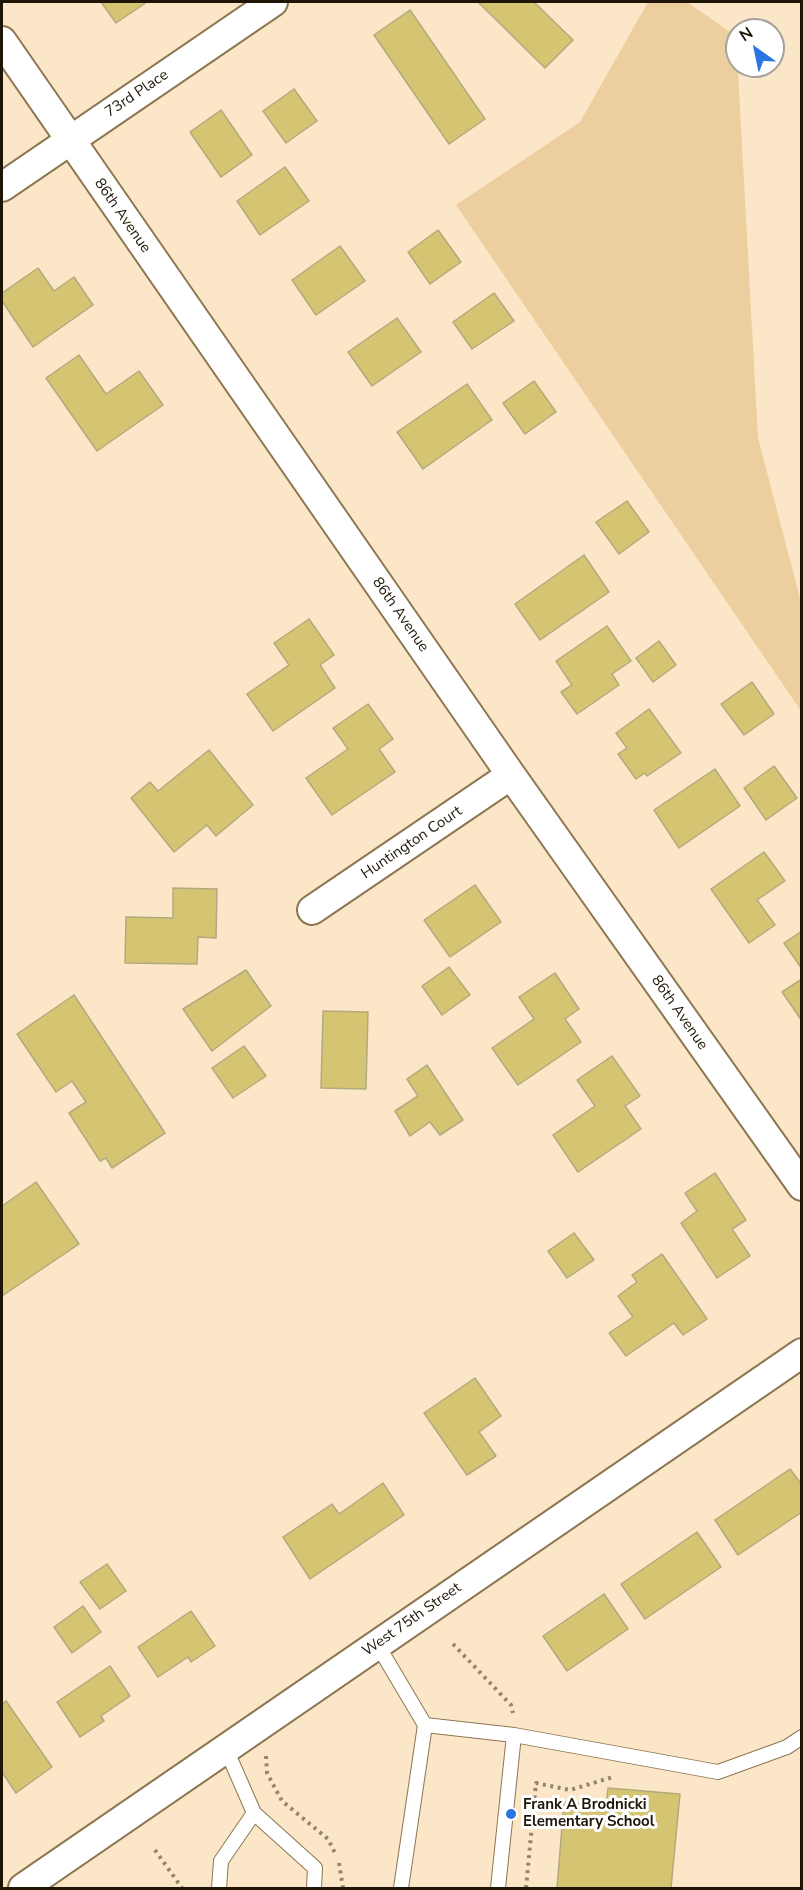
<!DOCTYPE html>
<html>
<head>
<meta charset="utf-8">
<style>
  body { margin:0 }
  #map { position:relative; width:803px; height:1890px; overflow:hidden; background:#fbe7c7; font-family:"Nunito Sans",sans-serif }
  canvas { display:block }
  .frame { position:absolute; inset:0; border:3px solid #1e1506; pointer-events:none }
  .north { position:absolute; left:725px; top:18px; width:60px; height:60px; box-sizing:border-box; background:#fff; border:2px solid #a5a19b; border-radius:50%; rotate:327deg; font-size:16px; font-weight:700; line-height:24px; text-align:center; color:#1e1506 }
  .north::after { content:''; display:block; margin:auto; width:21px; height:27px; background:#2975e1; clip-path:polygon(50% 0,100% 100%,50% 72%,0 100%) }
</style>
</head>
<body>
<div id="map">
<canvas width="803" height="1890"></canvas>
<div class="frame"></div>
<div class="north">N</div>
</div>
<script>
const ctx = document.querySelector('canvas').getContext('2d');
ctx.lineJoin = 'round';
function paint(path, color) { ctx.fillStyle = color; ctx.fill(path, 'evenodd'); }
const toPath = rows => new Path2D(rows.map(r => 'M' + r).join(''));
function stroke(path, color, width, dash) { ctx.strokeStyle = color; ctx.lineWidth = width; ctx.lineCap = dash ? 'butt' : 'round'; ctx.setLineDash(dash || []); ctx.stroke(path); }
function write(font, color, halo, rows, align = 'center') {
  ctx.font = font + ' "Nunito Sans",sans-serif'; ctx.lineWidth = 6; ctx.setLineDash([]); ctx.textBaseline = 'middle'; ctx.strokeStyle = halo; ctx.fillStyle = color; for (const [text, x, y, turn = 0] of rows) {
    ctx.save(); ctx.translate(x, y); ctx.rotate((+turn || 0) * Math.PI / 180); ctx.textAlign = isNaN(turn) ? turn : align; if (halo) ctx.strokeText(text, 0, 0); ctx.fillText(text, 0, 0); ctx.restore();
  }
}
paint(toPath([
  [648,2,687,2,736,36,758,438,801,602,801,711,456,205,580,122]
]), '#edce9e');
const building = toPath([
  [101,2,147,2,116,23,101,2],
  [478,2,534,2,573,40,545,68,478,2],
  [410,10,485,119,449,144,374,35,410,10],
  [294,89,317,121,286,143,263,111,294,89],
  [221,110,252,155,221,177,190,132,221,110],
  [285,167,309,201,260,235,237,201,285,167],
  [438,230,461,262,430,284,408,252,438,230],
  [340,246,365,281,316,315,292,280,340,246],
  [38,268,54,291,74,277,93,305,33,347,2,301,2,293,38,268],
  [494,293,514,321,472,349,453,322,494,293],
  [397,318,421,352,372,386,348,352,397,318],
  [79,355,106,394,139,371,163,405,97,451,46,378,79,355],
  [534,381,556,412,525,434,503,403,534,381],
  [467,384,492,420,423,469,397,432,467,384],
  [627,501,649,532,619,554,596,522,627,501],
  [584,555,609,592,540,640,515,604,584,555],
  [309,619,334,655,320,665,335,688,273,731,247,694,289,665,274,643,309,619],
  [607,626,631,661,612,674,619,685,577,714,561,692,572,685,556,661,607,626],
  [659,641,676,665,653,682,636,658,659,641],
  [752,682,774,714,744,735,721,704,752,682],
  [368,704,393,739,379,749,395,772,332,815,306,778,348,749,333,728,368,704],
  [649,709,681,753,647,776,645,773,636,779,618,754,627,748,616,733,649,709],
  [209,750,253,805,216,836,207,825,174,852,131,798,150,782,158,791,209,750],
  [774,766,797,798,766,820,744,788,774,766],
  [715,769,740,806,679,848,654,810,715,769],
  [764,852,785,881,757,900,775,925,749,943,711,889,764,852],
  [475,885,501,922,450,957,424,920,475,885],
  [173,888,217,889,216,938,198,937,197,964,125,963,126,917,173,918,173,888],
  [802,931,802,969,784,943,802,931],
  [449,967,470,995,442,1015,422,986,449,967],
  [246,970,271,1006,212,1051,183,1009,246,970],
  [555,973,579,1009,565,1019,581,1042,518,1085,492,1048,534,1019,519,997,555,973],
  [802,979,802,1021,782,992,802,979],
  [74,995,165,1133,112,1168,106,1158,100,1161,69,1113,86,1102,72,1081,56,1092,17,1034,74,995],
  [323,1011,368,1012,366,1089,321,1088,323,1011],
  [244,1046,266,1076,233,1098,212,1068,244,1046],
  [612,1056,640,1096,625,1106,641,1129,578,1172,553,1135,595,1106,577,1080,612,1056],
  [427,1065,463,1120,440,1135,430,1122,410,1136,395,1111,418,1096,407,1079,427,1065],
  [715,1173,746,1220,732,1229,750,1256,717,1278,681,1223,697,1211,685,1193,715,1173],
  [36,1182,79,1244,2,1296,2,1206,36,1182],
  [574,1233,594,1260,567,1278,548,1251,574,1233],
  [662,1254,707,1319,683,1335,674,1323,626,1356,609,1333,633,1317,618,1296,637,1282,632,1275,662,1254],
  [475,1378,501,1416,479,1432,496,1456,467,1475,424,1413,475,1378],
  [790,1469,802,1485,802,1512,738,1555,715,1520,790,1469],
  [383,1483,404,1515,310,1579,283,1537,332,1504,339,1514,383,1483],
  [697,1532,721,1567,645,1619,621,1584,697,1532],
  [107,1564,126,1591,100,1609,80,1582,107,1564],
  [604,1594,628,1629,567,1671,543,1636,604,1594],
  [83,1606,101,1632,72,1653,54,1627,83,1606],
  [191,1611,215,1646,191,1662,188,1657,158,1677,138,1647,191,1611],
  [110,1666,130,1696,101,1716,104,1721,80,1737,57,1702,110,1666],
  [6,1701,52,1767,16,1793,2,1772,2,1704,6,1701],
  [608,1788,680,1794,671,1888,557,1888,564,1802,606,1806,608,1788]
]);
paint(building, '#d5c472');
stroke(building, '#b2aa7f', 1.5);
const lane = toPath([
  [377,1644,425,1725,401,1888],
  [425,1725,514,1735,498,1888],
  [514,1735,718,1772,787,1747,802,1737],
  [226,1749,254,1813,315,1868,314,1888],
  [219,1888,221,1861,254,1813]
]);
const street = toPath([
  [2,41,511,775,802,1186],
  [2,187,273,2],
  [312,910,511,775],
  [23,1888,802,1353]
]);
stroke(lane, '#8d7652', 16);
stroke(street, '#8d7652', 32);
stroke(toPath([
  [453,1644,511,1705,513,1713],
  [266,1756,267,1773,282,1801,328,1839,335,1853],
  [155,1850,182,1888],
  [339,1863,343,1888],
  [526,1888,536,1783,570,1790,613,1777]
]), '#94856d', 4, [3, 4.5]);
stroke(lane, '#fff', 14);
stroke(street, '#fff', 28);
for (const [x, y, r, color] of [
  [511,1814,6,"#2975e1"]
]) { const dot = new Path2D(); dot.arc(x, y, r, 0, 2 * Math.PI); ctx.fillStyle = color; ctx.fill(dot); stroke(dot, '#fff', 2); }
write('15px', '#1e1506', '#fff', [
  ["73rd Place",137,94,-34],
  ["86th Avenue",122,216,55],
  ["86th Avenue",400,615,55],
  ["Huntington Court",412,843,-34],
  ["86th Avenue",679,1013,55],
  ["West 75th Street",412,1620,-35]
]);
write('bold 15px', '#1e1506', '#fff', [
  ["Frank A Brodnicki",523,1805],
  ["Elementary School",523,1822]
], 'left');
</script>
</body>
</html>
